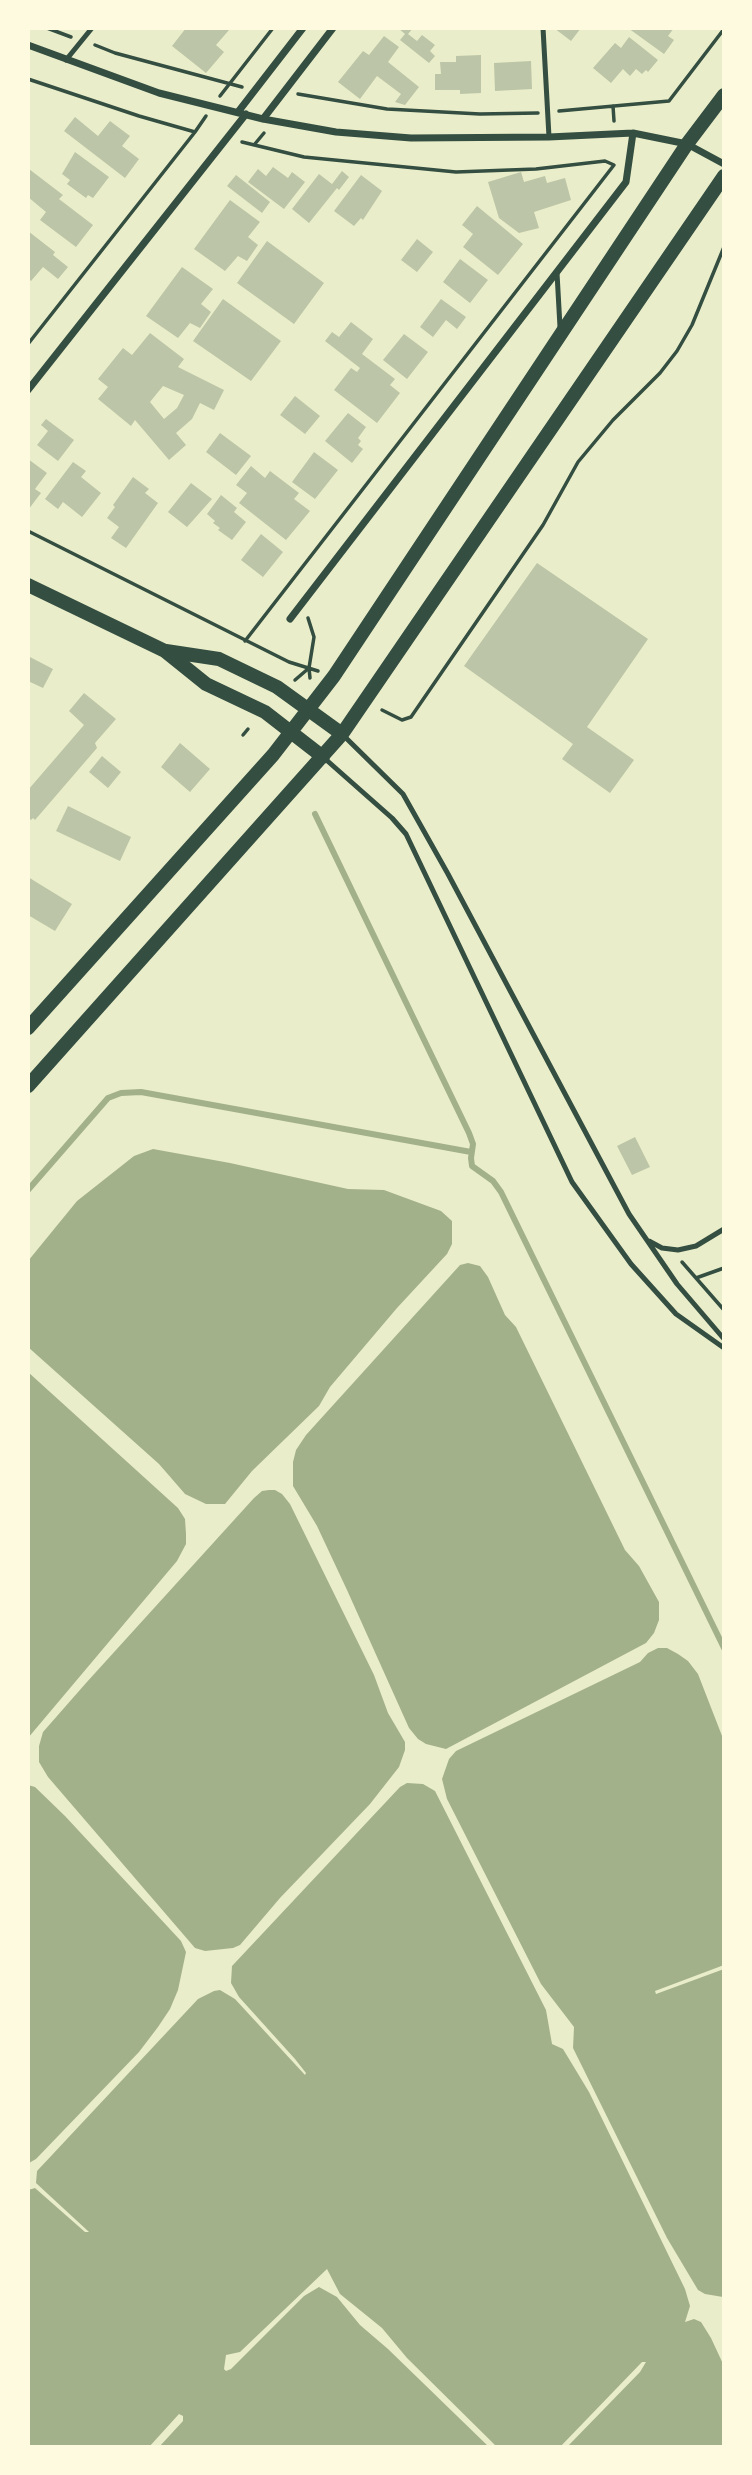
<!DOCTYPE html>
<html>
<head>
<meta charset="utf-8">
<style>
  body { margin:0 }
  #map { position:relative; width:752px; height:2475px; overflow:hidden; background:#e9edc9; font-family:Montserrat,sans-serif }
  canvas { display:block }
  .frame { position:absolute; inset:0; border:30px solid #fefae0; pointer-events:none }
</style>
</head>
<body>
<div id="map">
<canvas width="752" height="2475"></canvas>
<div class="frame"></div>
</div>
<script>
const ctx = document.querySelector('canvas').getContext('2d');
ctx.lineJoin = 'round';
function paint(path, color) { ctx.fillStyle = color; ctx.fill(path, 'evenodd'); }
const toPath = rows => new Path2D(rows.map(r => 'M' + r).join(''));
function stroke(path, color, width, dash) { ctx.strokeStyle = color; ctx.lineWidth = width; ctx.lineCap = dash ? 'butt' : 'round'; ctx.setLineDash(dash || []); ctx.stroke(path); }
paint(toPath([
  [153,1149,230,1163,348,1189,384,1190,441,1211,452,1221,452,1244,447,1254,397,1308,330,1387,319,1406,252,1471,225,1504,206,1504,185,1494,159,1464,28,1347,28,1261,77,1201,134,1156],
  [468,1263,480,1266,488,1277,505,1315,516,1327,625,1550,639,1566,659,1602,659,1620,654,1633,646,1643,446,1749,426,1744,418,1739,409,1728,347,1590,317,1526,293,1486,293,1462,296,1450,306,1435,460,1265],
  [28,1372,178,1508,185,1519,186,1534,186,1544,177,1561,28,1738],
  [269,1490,275,1490,282,1494,290,1504,374,1675,388,1713,405,1742,405,1750,399,1767,370,1804,280,1898,240,1945,233,1948,205,1951,195,1948,48,1777,39,1762,39,1746,43,1732,86,1683,254,1498,262,1491],
  [658,1648,667,1648,678,1654,688,1661,698,1674,724,1741,724,1965,655,1991,656,1994,724,1969,723,2297,705,2294,698,2290,667,2238,573,2048,574,2027,541,1984,447,1799,442,1779,449,1759,456,1751,640,1662,648,1653],
  [407,1783,423,1784,435,1791,546,2010,552,2044,563,2049,589,2092,685,2289,690,2306,685,2322,694,2319,701,2322,711,2338,724,2366,724,2447,567,2447,640,2372,646,2362,642,2362,560,2447,497,2447,407,2358,382,2328,340,2294,327,2269,240,2352,226,2355,224,2369,226,2371,231,2369,304,2296,319,2287,337,2297,360,2325,388,2349,489,2447,159,2447,183,2421,183,2416,179,2414,149,2447,28,2447,28,2190,35,2188,85,2232,89,2232,36,2183,37,2171,198,1999,214,1991,220,1990,235,1999,305,2075,306,2073,295,2059,239,1997,231,1983,232,1966,400,1787],
  [28,1785,35,1787,65,1816,181,1941,186,1952,178,1990,170,2009,158,2027,139,2052,36,2159,29,2163]
]), '#a3b18a');
stroke(toPath([
  [315,814,469,1133,473,1144,471,1158,472,1166,493,1181,501,1192,724,1648],
  [28,1190,108,1098,121,1093,141,1092,471,1152]
]), '#a3b18a', 6);
paint(toPath([
  [186,28,226,28,229,30,216,45,224,52,206,73,172,46],
  [398,28,413,28,408,34,417,41,422,35,435,45,430,51,435,56,429,63,400,40,405,34],
  [554,28,581,28,571,41],
  [628,28,674,28,668,36,674,40,664,54],
  [384,36,399,47,388,62,419,87,405,105,395,102,401,94,377,76,360,99,338,82,363,51,369,55],
  [629,37,658,60,648,72,646,70,642,74,636,69,630,76,623,69,611,83,593,68,615,43,621,48],
  [481,55,481,93,460,94,460,90,435,90,435,74,441,74,440,62,456,62,456,56],
  [531,61,532,89,495,91,494,63],
  [75,117,98,136,110,121,130,136,122,146,139,159,125,178,64,131],
  [75,152,109,177,93,198,88,195,86,198,67,184,70,180,62,174],
  [273,167,288,178,292,172,305,182,284,209,248,182,258,169,266,176],
  [29,169,63,195,59,199,93,225,76,247,40,220,46,212,28,197],
  [342,171,349,177,339,190,337,188,309,223,292,209,319,174,332,184],
  [521,172,524,182,545,176,547,183,565,178,571,200,534,212,539,228,519,233,499,218,488,182],
  [236,175,270,202,262,213,227,186],
  [361,175,382,191,363,220,361,218,354,226,334,211],
  [230,200,260,222,248,237,258,245,247,261,238,256,225,271,194,249],
  [477,206,523,244,498,275,463,247,473,234,462,225],
  [28,231,55,252,53,255,68,267,58,279,43,267,31,281,28,278],
  [417,239,433,252,417,272,401,260],
  [267,241,324,283,294,324,237,283],
  [460,259,488,280,470,303,443,282],
  [182,267,213,289,201,304,211,312,200,328,190,323,178,338,146,316],
  [223,299,281,341,251,381,193,341],
  [441,299,466,317,457,329,446,320,433,337,420,327],
  [351,322,373,339,362,354,395,379,390,385,400,393,377,423,334,390,351,368,357,372,360,368,325,341,332,332,339,337],
  [150,333,184,359,178,367,224,390,214,410,200,403,192,419,176,433,186,445,169,460,135,420,131,426,98,399,108,387,98,379,123,348,132,355],
  [163,386,184,395,177,408,164,419,150,402],
  [404,334,428,352,407,379,383,360],
  [295,396,320,416,305,434,280,415],
  [348,413,366,427,358,438,361,441,358,445,363,449,352,463,325,441],
  [46,419,74,440,58,461,37,445,48,431,41,425],
  [220,433,251,456,236,475,206,452],
  [314,452,338,470,315,499,292,482],
  [28,459,47,473,35,489,41,493,28,510],
  [73,462,86,471,81,477,101,493,82,517,63,502,58,509,45,499],
  [251,466,265,478,270,471,299,493,294,499,310,511,286,540,239,503,247,493,236,485],
  [133,477,149,489,145,493,158,503,126,548,111,538,119,527,107,518,115,507,113,505],
  [191,483,212,499,187,527,168,512],
  [221,495,237,508,234,512,246,522,232,540,218,530,220,528,213,523,215,521,207,514],
  [261,534,283,552,263,577,241,560],
  [537,563,648,639,587,727,634,760,610,793,562,759,573,744,464,666],
  [28,656,53,669,43,688,28,681],
  [84,693,116,719,95,743,97,748,35,820,33,818,31,820,28,818,28,790,84,725,69,711],
  [180,743,210,769,190,792,161,767],
  [102,756,121,772,108,788,89,772],
  [68,806,131,837,120,861,56,831],
  [28,877,72,904,55,931,28,915],
  [635,1137,650,1167,632,1175,617,1146]
]), '#bcc5a7');
stroke(toPath([
  [47,28,71,37],
  [95,45,115,53,242,87],
  [28,79,139,116,195,132,28,344],
  [298,94,387,109,480,114,538,113],
  [220,96,273,28],
  [613,106,614,121],
  [559,111,669,101,724,29],
  [195,132,206,116],
  [242,142,304,157,456,172,536,169,605,161,614,165,245,641],
  [254,145,264,133],
  [28,531,289,662,318,671],
  [308,618,314,637,309,668,310,678],
  [295,680,309,668],
  [382,710,402,720,411,717,543,525,578,462,613,420,660,373,677,351,692,325,724,247],
  [243,735,248,729],
  [682,1262,724,1310],
  [696,1278,724,1268]
]), '#344e41', 3.5);
stroke(toPath([
  [543,28,549,137],
  [66,60,92,28],
  [557,273,560,327],
  [344,736,403,794,448,874,629,1214,677,1284,724,1339],
  [323,757,392,818,406,834,572,1182,631,1264,676,1314,724,1348],
  [649,1241,662,1248,678,1250,696,1246,724,1229]
]), '#344e41', 5);
stroke(toPath([
  [28,45,159,93,263,119,336,132,411,138,549,137,633,133,687,144,724,164],
  [238,112,303,28],
  [263,119,333,28],
  [28,390,246,114],
  [290,619,626,182,633,133]
]), '#344e41', 7);
stroke(toPath([
  [28,585,165,651,206,684,265,712,323,757],
  [166,651,219,659,277,687,342,734],
  [28,1028,273,755,334,676,687,144,724,95],
  [28,1086,342,734,724,176]
]), '#344e41', 14);
</script>
</body>
</html>
